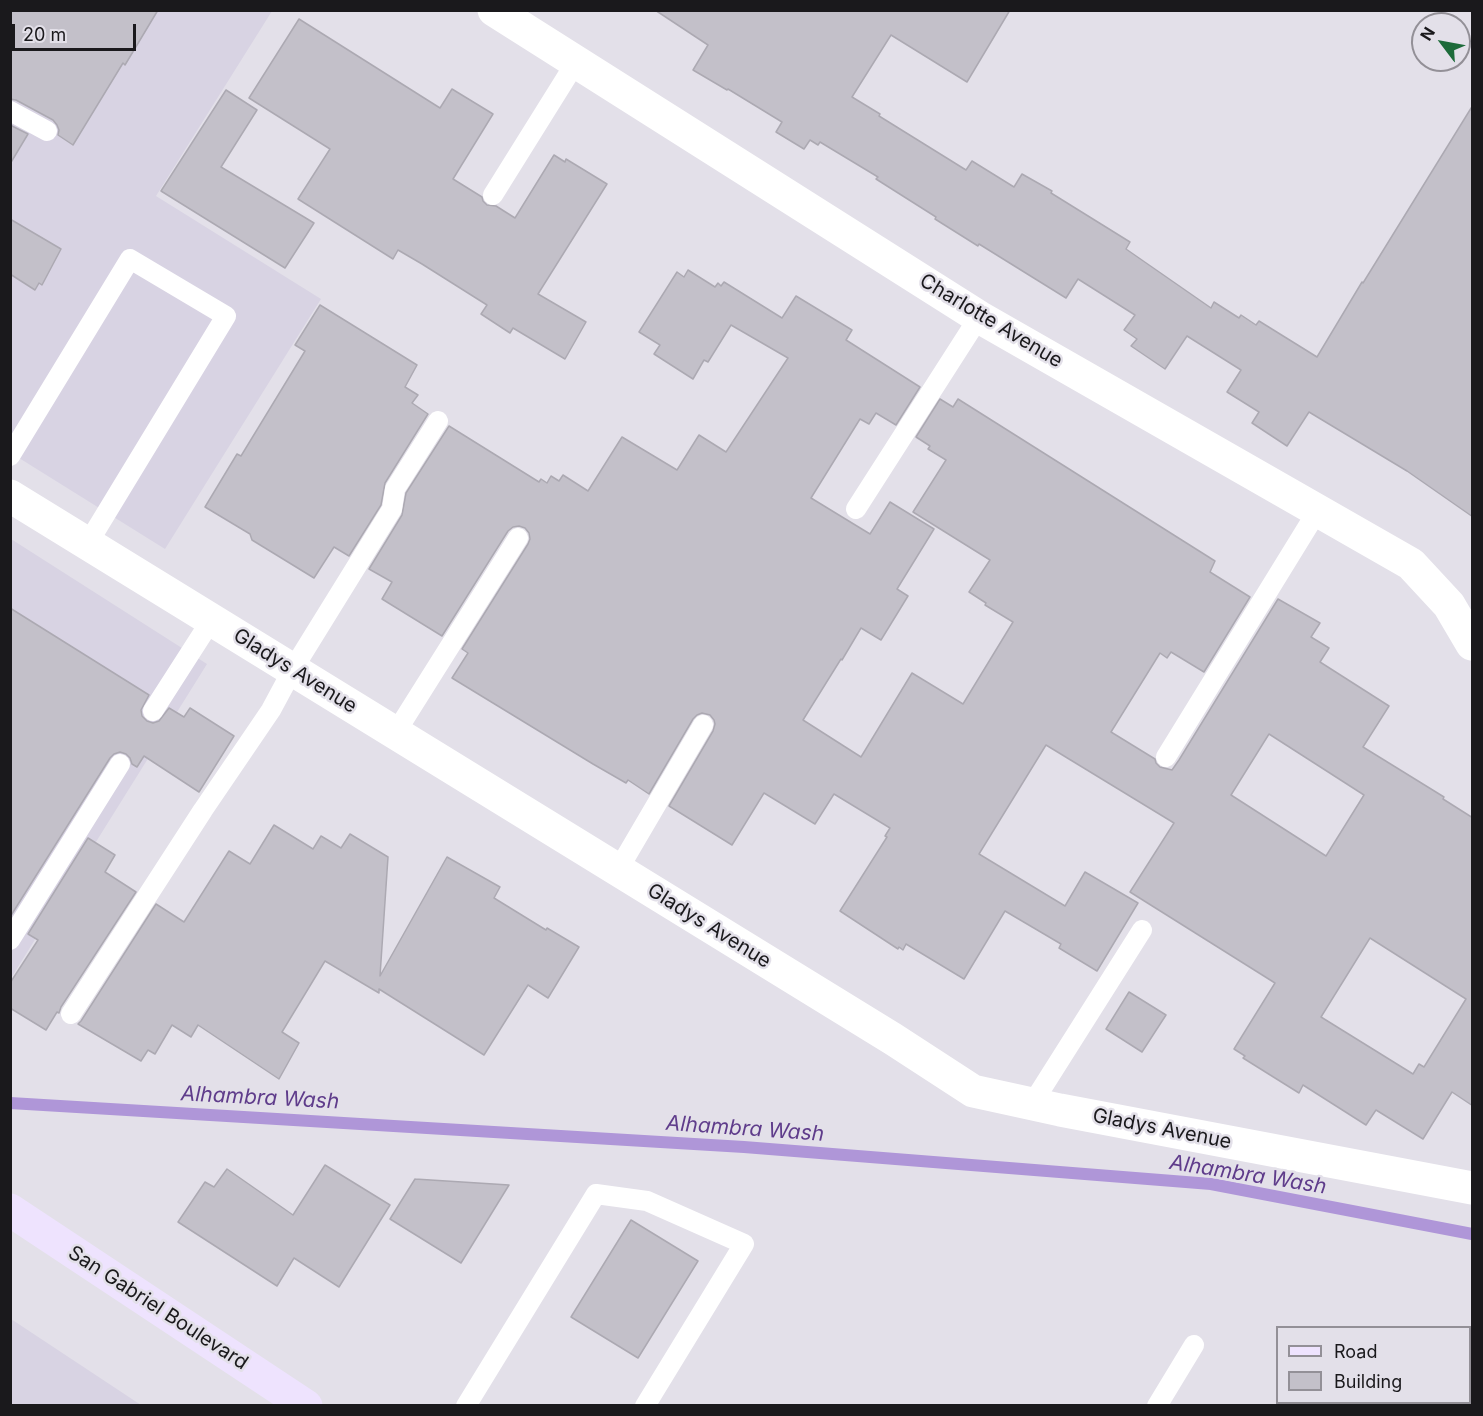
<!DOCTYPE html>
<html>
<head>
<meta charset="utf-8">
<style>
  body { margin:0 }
  #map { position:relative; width:1483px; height:1416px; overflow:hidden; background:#e3e0e9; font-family:Inter,sans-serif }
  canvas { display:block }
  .frame { position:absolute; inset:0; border:12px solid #1a191c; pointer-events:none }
  .legend { position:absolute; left:1276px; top:1326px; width:195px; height:78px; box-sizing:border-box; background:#e3e0e9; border:2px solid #939097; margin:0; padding:8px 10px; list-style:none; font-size:18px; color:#1a191c }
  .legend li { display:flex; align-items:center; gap:12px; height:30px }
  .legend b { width:30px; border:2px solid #939097 }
  .north { position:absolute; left:1411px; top:12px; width:60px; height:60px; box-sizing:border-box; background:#e3e0e9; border:2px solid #939097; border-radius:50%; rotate:302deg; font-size:16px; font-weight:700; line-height:24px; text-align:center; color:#1a191c }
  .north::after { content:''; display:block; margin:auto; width:21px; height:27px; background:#1d6b3a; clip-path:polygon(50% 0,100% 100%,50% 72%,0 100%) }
  .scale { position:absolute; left:12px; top:24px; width:124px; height:27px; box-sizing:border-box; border:3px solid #1a191c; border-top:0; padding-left:8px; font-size:18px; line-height:21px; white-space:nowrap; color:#1a191c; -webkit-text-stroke:4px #e3e0e9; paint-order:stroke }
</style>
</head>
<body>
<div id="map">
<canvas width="1483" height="1416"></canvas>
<div class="frame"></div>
<ul class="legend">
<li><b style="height:8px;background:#eee3fe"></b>Road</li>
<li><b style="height:16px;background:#c3c0c9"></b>Building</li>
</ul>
<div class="north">N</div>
<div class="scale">20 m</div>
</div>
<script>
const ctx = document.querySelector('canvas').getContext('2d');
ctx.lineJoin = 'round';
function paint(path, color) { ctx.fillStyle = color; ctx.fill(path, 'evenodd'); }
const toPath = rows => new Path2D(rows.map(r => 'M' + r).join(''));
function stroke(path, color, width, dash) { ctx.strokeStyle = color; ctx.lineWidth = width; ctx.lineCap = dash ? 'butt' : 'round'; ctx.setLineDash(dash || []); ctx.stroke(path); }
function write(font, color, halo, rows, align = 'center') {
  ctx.font = font + ' Inter,sans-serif'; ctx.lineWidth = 5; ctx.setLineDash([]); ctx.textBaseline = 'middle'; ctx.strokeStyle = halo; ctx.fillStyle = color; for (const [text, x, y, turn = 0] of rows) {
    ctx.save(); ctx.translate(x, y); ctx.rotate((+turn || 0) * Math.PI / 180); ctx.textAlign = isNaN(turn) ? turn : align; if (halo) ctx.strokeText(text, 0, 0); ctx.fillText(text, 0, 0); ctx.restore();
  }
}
paint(toPath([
  [10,11,272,11,156,196,321,299,165,549,11,453],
  [11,539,207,664,11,978],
  [11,1319,141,1405,11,1405]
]), '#d8d3e3');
stroke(toPath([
  [10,1103,744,1147,1211,1184,1472,1234]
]), '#af96d8', 12);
const building = toPath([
  [10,10,158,10,125,65,123,63,73,145,58,135,59,130,57,125,53,120,16,100,10,99,10,10],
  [655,10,1010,10,967,82,891,35,852,97,880,114,879,116,966,170,972,161,1014,187,1022,174,1052,191,1051,193,1130,242,1126,249,1211,308,1214,302,1239,318,1241,315,1256,325,1259,321,1317,357,1362,282,1363,283,1473,105,1473,517,1407,471,1309,412,1287,446,1252,423,1259,412,1227,392,1241,370,1187,336,1165,369,1131,346,1137,339,1124,330,1135,315,1078,279,1066,298,979,244,978,246,935,219,936,217,876,179,878,177,820,142,818,145,810,140,804,149,776,132,782,122,728,89,727,90,693,70,708,45,655,10],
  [299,19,440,108,452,89,493,114,453,179,482,197,483,201,487,205,496,206,515,218,554,155,565,162,566,159,607,184,538,294,586,322,565,359,513,328,510,333,481,314,487,305,422,264,398,250,393,259,298,199,330,149,249,98,299,19],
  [226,90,257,110,221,167,314,223,285,268,161,191,226,90],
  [10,125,28,134,10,164,10,125],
  [10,219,61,249,42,285,39,283,35,290,10,274,10,219],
  [688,270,715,287,718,283,721,286,724,282,782,318,796,296,852,330,846,340,920,387,896,425,876,413,869,424,860,419,811,498,870,534,890,502,934,529,897,589,908,596,881,640,861,628,842,660,841,659,803,720,861,757,912,673,963,704,1013,622,985,605,986,603,969,592,990,560,913,512,946,460,928,449,930,446,916,437,940,399,953,407,958,399,1215,561,1210,572,1250,597,1204,672,1171,652,1167,658,1160,653,1111,732,1155,759,1156,763,1160,767,1172,770,1179,760,1278,599,1320,623,1311,637,1329,648,1320,662,1389,706,1363,747,1444,797,1443,799,1473,818,1473,1106,1452,1092,1423,1139,1376,1110,1366,1125,1303,1085,1299,1093,1243,1058,1245,1056,1234,1049,1275,983,1130,892,1174,823,1046,745,979,854,1065,906,1085,872,1138,903,1097,971,1059,948,1061,944,1005,911,964,979,906,944,903,950,899,947,898,949,840,911,887,837,885,836,890,828,834,794,815,824,764,793,732,845,669,806,713,731,715,724,714,720,710,715,702,713,697,715,693,719,649,794,628,780,626,783,593,764,452,678,468,653,462,649,528,544,530,539,529,533,525,528,519,526,513,527,508,531,442,636,382,599,392,582,369,569,402,515,406,493,449,426,539,482,541,479,547,483,551,476,559,481,563,475,588,491,622,437,677,470,699,435,726,452,788,358,731,325,708,362,704,360,693,379,654,354,660,345,639,332,677,272,684,277,688,270],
  [1269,734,1364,795,1326,856,1231,795,1269,734],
  [1370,938,1466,999,1424,1067,1419,1064,1413,1074,1321,1017,1370,938],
  [320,305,417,365,405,387,418,395,412,403,428,414,385,483,381,505,349,556,334,547,314,578,252,540,250,534,205,507,237,454,241,456,305,351,295,345,320,305],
  [10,608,149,695,141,710,142,716,147,721,153,723,159,721,169,708,184,717,190,708,234,736,199,792,144,756,137,767,132,764,130,758,126,754,120,752,114,754,110,758,10,917,10,608],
  [274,825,313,849,321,836,341,848,350,834,388,857,380,976,447,857,500,887,494,898,546,930,547,928,579,947,548,998,528,985,484,1055,379,989,379,993,325,961,282,1032,299,1043,279,1079,198,1025,191,1037,172,1025,155,1054,148,1050,141,1061,78,1024,81,1021,156,904,184,922,229,851,250,864,274,825],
  [88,838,115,855,105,872,136,892,61,1007,59,1013,57,1012,46,1030,10,1008,10,983,38,940,28,934,88,838],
  [1129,992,1166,1015,1142,1052,1106,1029,1129,992],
  [325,1165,390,1205,339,1287,294,1258,277,1286,178,1222,205,1182,214,1187,227,1169,293,1215,325,1165],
  [415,1179,509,1185,461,1263,390,1219,415,1179],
  [631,1220,698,1261,638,1358,571,1317,631,1220]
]);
paint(building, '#c3c0c9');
stroke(building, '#aca9b2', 1.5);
stroke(toPath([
  [10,111,47,131],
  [493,195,576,62],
  [10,456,130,259,226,316,88,543],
  [856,509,979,317],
  [153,711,212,619],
  [396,732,518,538],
  [1166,757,1318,510],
  [618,870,703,725],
  [10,940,120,764],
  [71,1014,203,810,271,710,293,669,392,509,395,489,438,421],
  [1032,1104,1142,930],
  [466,1406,596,1194,647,1201,744,1244,645,1406],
  [1157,1406,1194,1345]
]), '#fff', 20);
stroke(toPath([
  [494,10,979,317,1411,564,1449,605,1472,644],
  [10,496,893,1039,973,1091,1060,1110,1472,1188]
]), '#fff', 33);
stroke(toPath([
  [10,1210,306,1406]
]), '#eee3fe', 33);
write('20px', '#1a191c', '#e3e0e9', [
  ["Charlotte Avenue",991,321,31],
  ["Gladys Avenue",295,671,32],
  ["Gladys Avenue",709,926,32],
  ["Gladys Avenue",1162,1129,11],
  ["San Gabriel Boulevard",158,1308,33]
]);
write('italic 21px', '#5f3c8b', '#e3e0e9', [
  ["Alhambra Wash",260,1098,3],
  ["Alhambra Wash",745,1129,4],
  ["Alhambra Wash",1248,1175,9]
]);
</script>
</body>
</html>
